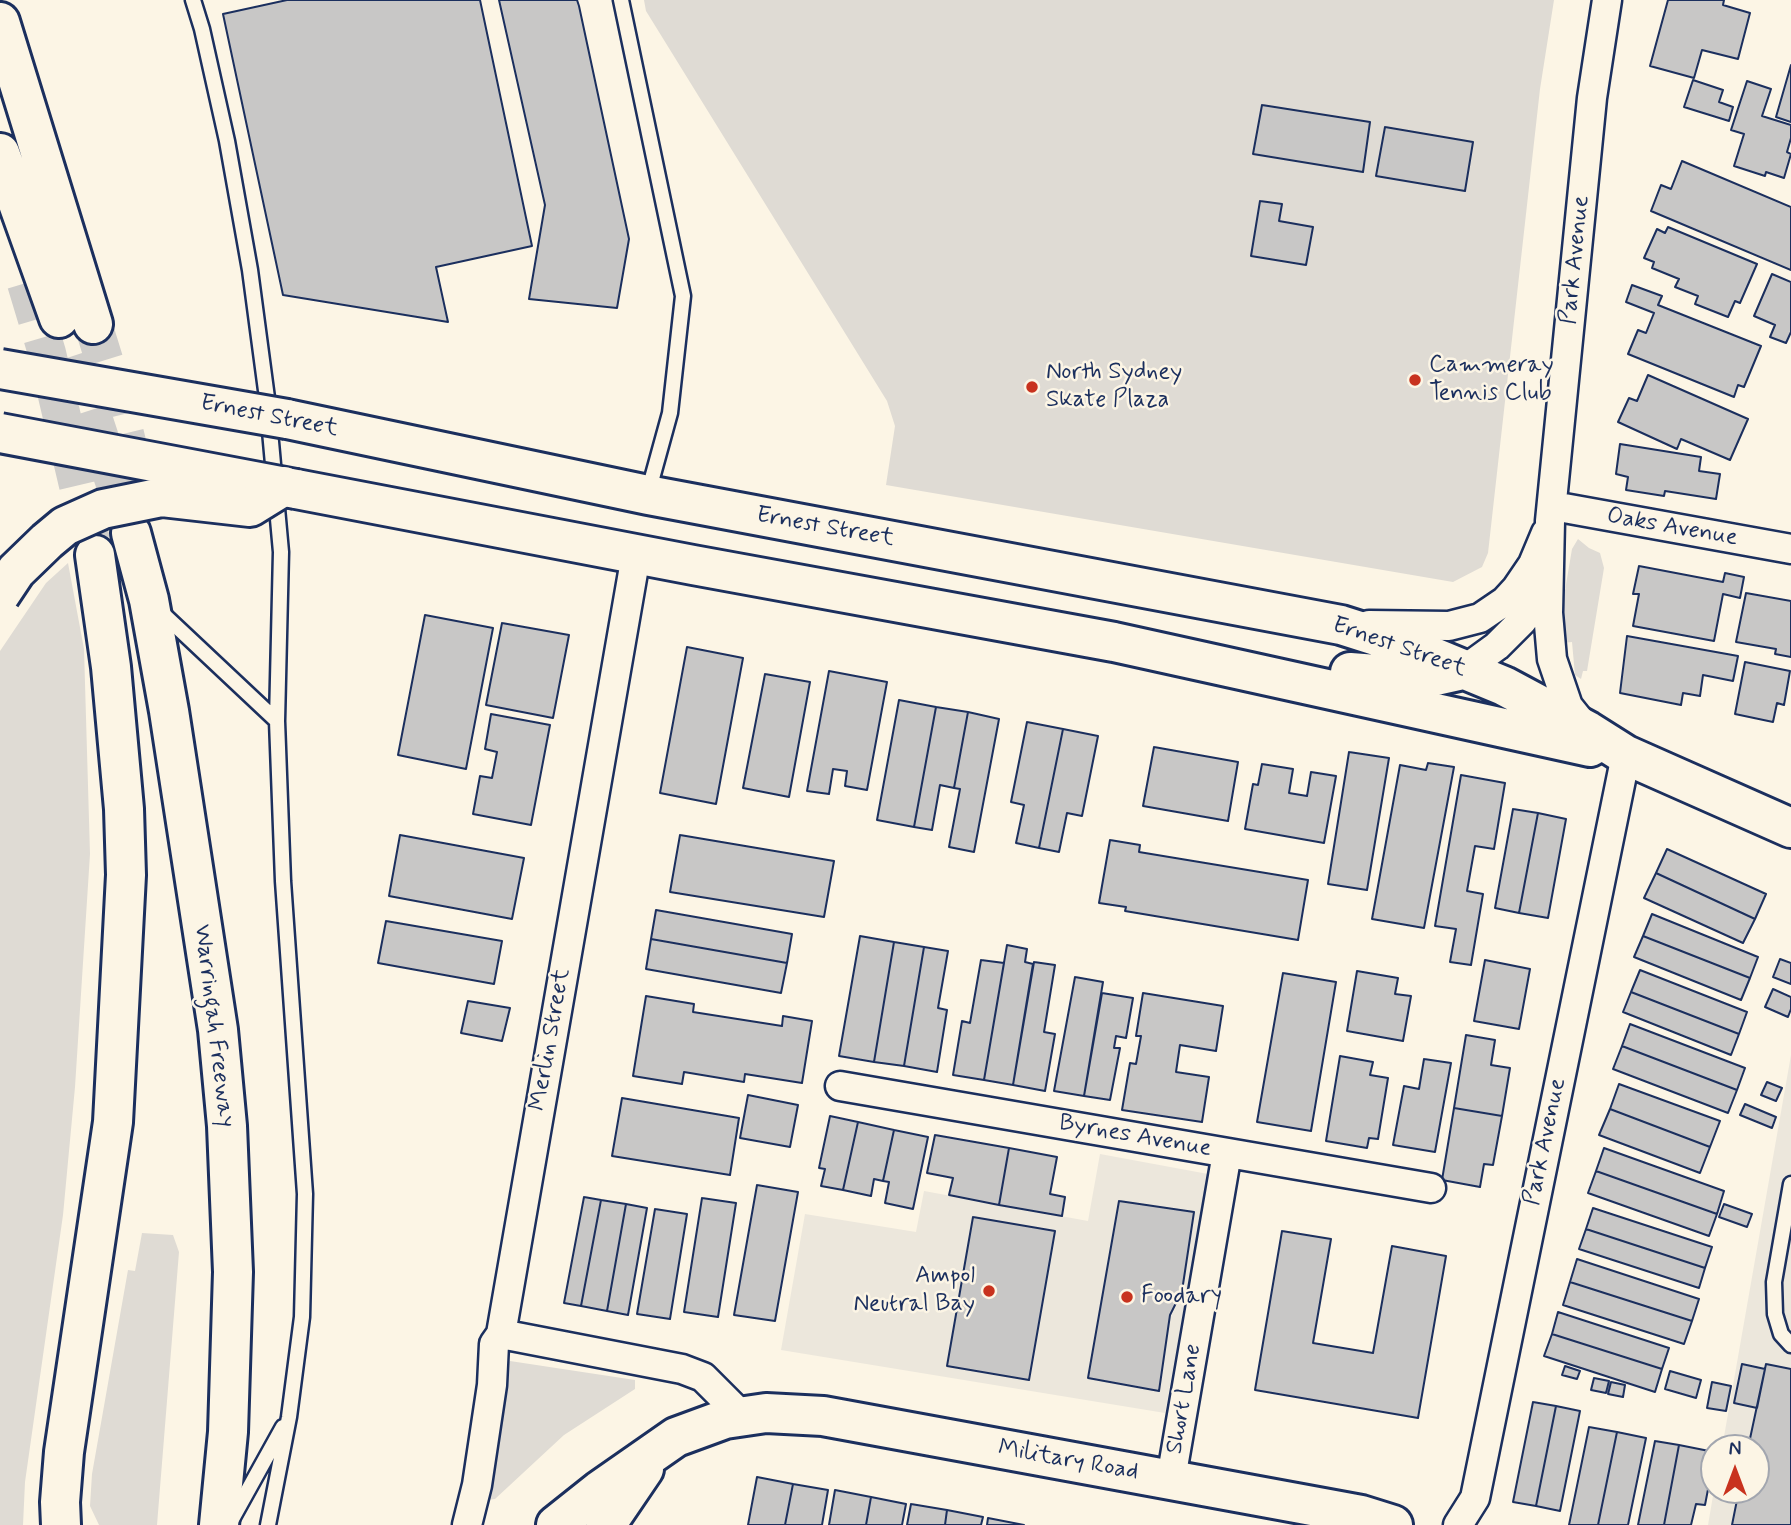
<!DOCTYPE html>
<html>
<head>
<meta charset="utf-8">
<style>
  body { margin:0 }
  #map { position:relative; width:1791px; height:1525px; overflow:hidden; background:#fcf5e5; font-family:Mynerve,sans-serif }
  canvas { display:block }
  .north { position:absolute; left:1700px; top:1434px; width:70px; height:70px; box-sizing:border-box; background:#fcf5e5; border:2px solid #a2a6af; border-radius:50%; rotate:0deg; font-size:19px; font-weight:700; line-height:28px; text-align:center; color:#1b2f5e }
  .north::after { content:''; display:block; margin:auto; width:24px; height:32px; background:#c8321e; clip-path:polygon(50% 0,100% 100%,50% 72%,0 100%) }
</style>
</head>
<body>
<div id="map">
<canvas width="1791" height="1525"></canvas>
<div class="north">N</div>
</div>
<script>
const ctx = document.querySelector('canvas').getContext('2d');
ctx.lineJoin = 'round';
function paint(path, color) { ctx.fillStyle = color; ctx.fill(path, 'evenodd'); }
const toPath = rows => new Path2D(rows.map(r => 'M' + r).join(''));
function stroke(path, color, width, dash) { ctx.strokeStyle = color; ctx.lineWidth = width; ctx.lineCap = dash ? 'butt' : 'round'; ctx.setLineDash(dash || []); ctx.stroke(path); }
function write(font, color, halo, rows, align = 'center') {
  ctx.font = font + ' Mynerve,sans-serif'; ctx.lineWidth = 5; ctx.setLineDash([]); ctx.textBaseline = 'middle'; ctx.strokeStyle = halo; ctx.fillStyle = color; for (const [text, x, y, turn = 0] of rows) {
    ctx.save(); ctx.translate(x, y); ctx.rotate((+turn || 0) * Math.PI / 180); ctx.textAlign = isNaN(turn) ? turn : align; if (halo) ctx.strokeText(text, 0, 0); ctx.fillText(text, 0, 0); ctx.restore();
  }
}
paint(toPath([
  [1791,1055,1791,1525,1708,1525,1714,1490,1756,1490,1756,1448,1722,1448],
  [1100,1154,1208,1174,1165,1413,781,1350,805,1214,916,1232,924,1191,1088,1221]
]), '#ece7dc');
paint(toPath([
  [644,0,1554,0,1540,89,1488,553,1482,567,1453,582,886,485,895,426,887,401,646,11],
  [1578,539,1589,548,1600,553,1604,568,1587,671,1583,671,1581,679,1575,675,1572,642,1562,643,1562,608,1572,549],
  [68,563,84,649,90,854,75,1087,63,1215,25,1482,23,1525,0,1525,0,651,46,583],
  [142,1233,173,1235,179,1252,157,1525,99,1525,90,1506,92,1474,128,1270,135,1271],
  [510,1361,635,1380,635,1389,564,1435,495,1499,485,1500,503,1369]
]), '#dfdbd4');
const building = toPath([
  [287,0,480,0,532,246,436,267,448,322,283,295,223,14,287,0],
  [499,0,577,0,579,6,629,239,617,308,529,299,545,205,499,0],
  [1668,0,1724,0,1723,5,1750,13,1738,59,1702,50,1694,78,1650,66,1668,0],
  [1791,65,1791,122,1776,117,1791,65],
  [1693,80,1723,90,1719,102,1733,107,1729,121,1684,107,1693,80],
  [1747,81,1771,89,1762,116,1791,125,1791,138,1787,152,1791,154,1784,178,1766,172,1765,176,1734,166,1744,134,1731,130,1747,81],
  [1262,105,1370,122,1363,172,1253,154,1262,105],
  [1385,127,1473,142,1465,191,1376,176,1385,127],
  [1682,161,1791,207,1791,270,1651,211,1661,185,1671,189,1682,161],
  [1260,201,1282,204,1279,221,1313,227,1306,265,1251,256,1260,201],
  [1668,227,1757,264,1740,303,1735,301,1728,317,1695,304,1698,296,1675,287,1679,279,1652,268,1654,262,1644,258,1657,229,1665,233,1668,227],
  [1772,274,1791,282,1791,332,1786,343,1770,337,1775,325,1754,316,1772,274],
  [1632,285,1662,296,1658,305,1761,346,1744,387,1738,385,1734,397,1628,354,1638,330,1646,333,1654,313,1626,302,1632,285],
  [1648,375,1748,419,1730,460,1681,439,1677,449,1618,422,1629,398,1637,401,1648,375],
  [1620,444,1701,457,1699,471,1720,474,1716,499,1665,491,1664,496,1626,490,1628,477,1616,474,1620,444],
  [1639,566,1723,582,1725,573,1744,577,1740,598,1723,594,1714,641,1633,626,1639,594,1633,594,1639,566],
  [1746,593,1791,601,1791,657,1775,654,1776,649,1736,642,1746,593],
  [425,615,493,628,466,769,398,755,425,615],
  [502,623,569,635,553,718,486,705,502,623],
  [1627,636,1738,656,1733,681,1703,675,1700,696,1683,693,1681,705,1620,693,1627,636],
  [687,647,743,658,716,804,660,793,687,647],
  [1745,662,1790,671,1784,705,1777,703,1773,722,1735,714,1745,662],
  [829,671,887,682,867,790,845,786,847,771,833,769,829,794,807,791,829,671],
  [765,674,810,682,789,797,743,788,765,674],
  [899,700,936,707,914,827,877,820,899,700],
  [936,707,968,712,954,788,940,785,932,830,914,827,936,707],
  [968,712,999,719,974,852,949,847,960,789,954,788,968,712],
  [491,714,550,725,531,825,473,814,480,776,492,778,497,752,485,749,491,714],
  [1027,722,1063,729,1039,848,1016,843,1024,805,1011,802,1027,722],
  [1063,729,1098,736,1082,816,1067,813,1059,852,1039,848,1063,729],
  [1154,747,1238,762,1228,821,1143,806,1154,747],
  [1349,752,1389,758,1367,890,1328,884,1349,752],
  [1428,763,1454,767,1424,928,1372,919,1400,765,1426,770,1428,763],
  [1262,764,1293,769,1289,793,1307,796,1311,772,1336,776,1324,843,1245,829,1253,784,1258,785,1262,764],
  [1461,775,1505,783,1494,849,1475,846,1467,891,1483,894,1471,965,1450,962,1456,929,1435,926,1461,775],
  [1513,809,1538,813,1519,913,1495,908,1513,809],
  [1538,813,1566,819,1548,918,1519,913,1538,813],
  [400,835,524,858,512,919,389,896,400,835],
  [680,835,834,861,824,917,670,892,680,835],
  [1110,840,1140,845,1139,852,1308,880,1298,940,1125,911,1126,907,1099,903,1110,840],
  [1667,849,1766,894,1755,919,1656,873,1667,849],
  [1656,873,1755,919,1743,943,1644,898,1656,873],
  [656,910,792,934,787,963,651,939,656,910],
  [1652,914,1758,957,1750,978,1643,936,1652,914],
  [386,921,502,941,494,984,378,963,386,921],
  [860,936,894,942,874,1062,839,1056,860,936],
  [1643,936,1750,978,1741,1000,1634,957,1643,936],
  [651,939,787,963,781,993,646,969,651,939],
  [894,942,924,947,904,1066,874,1062,894,942],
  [1007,945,1027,949,1025,962,1033,964,1013,1085,984,1080,1007,945],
  [924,947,948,951,938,1008,947,1010,937,1072,904,1066,924,947],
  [1780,959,1791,963,1791,984,1773,977,1780,959],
  [981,960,1004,963,984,1080,953,1075,962,1021,970,1023,981,960],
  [1485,960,1530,969,1519,1029,1474,1021,1485,960],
  [1034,962,1055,965,1044,1032,1055,1034,1045,1091,1013,1085,1034,962],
  [1640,970,1747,1012,1739,1034,1631,992,1640,970],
  [1357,971,1398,978,1395,994,1411,996,1403,1041,1347,1031,1357,971],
  [1283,973,1336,982,1311,1131,1257,1122,1283,973],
  [1075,977,1103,982,1084,1096,1054,1091,1075,977],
  [1773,989,1791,997,1791,1009,1788,1017,1765,1007,1773,989],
  [1631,992,1739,1034,1731,1055,1623,1012,1631,992],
  [1102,993,1133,998,1126,1038,1116,1036,1114,1048,1120,1048,1110,1100,1084,1096,1102,993],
  [1143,993,1223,1006,1216,1051,1180,1045,1176,1072,1209,1077,1202,1122,1122,1110,1130,1063,1136,1064,1141,1036,1136,1036,1143,993],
  [646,996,694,1004,693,1012,782,1026,783,1016,812,1021,802,1083,745,1074,744,1082,684,1072,682,1084,633,1076,646,996],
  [468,1001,510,1008,502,1041,461,1033,468,1001],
  [1630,1024,1745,1068,1737,1090,1622,1046,1630,1024],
  [1466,1035,1495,1040,1491,1065,1510,1068,1502,1116,1454,1108,1466,1035],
  [1622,1046,1737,1090,1728,1113,1613,1069,1622,1046],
  [1340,1056,1373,1062,1370,1075,1388,1078,1378,1139,1369,1138,1367,1148,1326,1141,1340,1056],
  [1424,1059,1451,1063,1435,1152,1393,1145,1404,1086,1419,1089,1424,1059],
  [1767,1082,1782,1088,1776,1101,1761,1095,1767,1082],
  [1619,1084,1720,1121,1710,1147,1610,1109,1619,1084],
  [748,1095,798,1105,790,1147,740,1138,748,1095],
  [622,1098,739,1118,730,1175,612,1156,622,1098],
  [1745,1104,1776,1117,1772,1128,1740,1115,1745,1104],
  [1454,1108,1502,1116,1493,1165,1484,1164,1480,1187,1442,1180,1454,1108],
  [1610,1109,1710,1147,1700,1173,1599,1135,1610,1109],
  [830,1116,858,1122,843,1190,821,1186,825,1169,819,1168,830,1116],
  [858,1122,894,1130,883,1181,874,1179,871,1196,843,1190,858,1122],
  [894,1130,928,1137,913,1209,885,1203,889,1182,883,1181,894,1130],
  [935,1135,1009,1148,999,1205,949,1195,953,1178,927,1173,935,1135],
  [1009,1148,1057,1157,1050,1194,1065,1197,1062,1216,999,1205,1009,1148],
  [1604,1148,1724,1191,1717,1214,1596,1171,1604,1148],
  [1596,1171,1717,1214,1709,1236,1588,1193,1596,1171],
  [757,1185,798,1192,775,1321,734,1315,757,1185],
  [584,1197,601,1200,581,1306,564,1303,584,1197],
  [702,1198,736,1203,718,1317,684,1312,702,1198],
  [601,1200,626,1204,607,1311,581,1306,601,1200],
  [1119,1201,1194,1212,1182,1291,1170,1315,1159,1391,1088,1378,1119,1201],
  [626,1204,647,1208,628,1315,607,1311,626,1204],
  [1724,1204,1752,1214,1747,1227,1719,1217,1724,1204],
  [1593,1208,1712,1247,1705,1268,1586,1229,1593,1208],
  [655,1209,687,1214,670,1319,637,1314,655,1209],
  [973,1217,1055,1231,1029,1380,947,1366,973,1217],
  [1586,1229,1705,1268,1699,1288,1579,1249,1586,1229],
  [1282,1231,1331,1239,1313,1343,1373,1353,1392,1246,1446,1256,1418,1418,1255,1390,1282,1231],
  [1577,1259,1699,1299,1692,1321,1570,1282,1577,1259],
  [1570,1282,1692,1321,1684,1344,1563,1305,1570,1282],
  [1558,1312,1669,1348,1662,1369,1552,1334,1558,1312],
  [1552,1334,1662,1369,1655,1392,1544,1356,1552,1334],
  [1742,1364,1765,1369,1757,1408,1734,1403,1742,1364],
  [1766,1364,1791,1369,1791,1525,1732,1525,1739,1490,1756,1490,1756,1448,1748,1448,1766,1364],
  [1565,1366,1580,1371,1577,1379,1562,1375,1565,1366],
  [1670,1371,1701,1380,1696,1398,1665,1389,1670,1371],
  [1594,1378,1609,1381,1606,1393,1591,1390,1594,1378],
  [1611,1382,1625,1385,1623,1397,1608,1394,1611,1382],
  [1712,1382,1731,1386,1726,1411,1707,1408,1712,1382],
  [1533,1402,1556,1406,1536,1506,1513,1502,1533,1402],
  [1556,1406,1580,1411,1560,1511,1536,1506,1556,1406],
  [1589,1427,1617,1432,1598,1525,1569,1525,1589,1427],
  [1617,1432,1646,1438,1628,1525,1598,1525,1617,1432],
  [1655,1441,1679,1445,1664,1525,1638,1525,1655,1441],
  [1679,1445,1714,1452,1714,1458,1705,1505,1696,1504,1691,1525,1664,1525,1679,1445],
  [757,1477,793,1484,785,1525,748,1525,757,1477],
  [793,1484,828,1490,822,1525,785,1525,793,1484],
  [835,1490,871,1497,866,1525,829,1525,835,1490],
  [871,1497,906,1504,902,1525,866,1525,871,1497],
  [911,1504,947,1510,945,1525,907,1525,911,1504],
  [947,1510,983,1517,981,1525,945,1525,947,1510],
  [988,1518,1024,1525,987,1525,988,1518]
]);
paint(building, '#c8c7c6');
stroke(building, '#1b2f5e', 2);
stroke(toPath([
  [26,283,47,353,93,549],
  [93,324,118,405,134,471],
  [73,356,131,533]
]), '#cfcdca', 38, [38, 19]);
const service = toPath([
  [193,0,202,29,227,141,250,270,267,398,281,552,277,721,283,881,305,1194,302,1317,289,1417,268,1525],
  [621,0,683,296,670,413,648,493],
  [161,612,277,721],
  [1791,1184,1774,1282,1775,1314,1781,1334,1791,1345],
  [232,1519,283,1427]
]);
const minor = toPath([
  [1553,506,1791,549],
  [1369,625,1449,626,1480,618,1505,601,1516,589,1533,564,1546,533],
  [1464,670,1497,646,1522,621,1537,601,1545,578],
  [1584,726,1568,706,1552,659,1548,613,1550,521,1592,98,1607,0],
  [840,1086,1431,1188],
  [501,1334,682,1369,703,1377,741,1415],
  [1171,1479,1227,1153],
  [467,1525,477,1485,492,1385,494,1344,501,1334,636,555],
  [1458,1525,1475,1498,1626,755]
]);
const secondary = toPath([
  [287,419,648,495,1341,625,1407,646,1504,686,1588,731,1626,755,1791,828],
  [296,489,693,565,1114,642,1590,747],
  [1350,672,1427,678,1463,670]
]);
const trunk = toPath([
  [556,1525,600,1490,676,1437,725,1419,766,1413,823,1416,1361,1515,1393,1525],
  [606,1525,644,1469]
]);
const motorway = toPath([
  [0,22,93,324],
  [0,153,59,318],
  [131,533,149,600,169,711,218,1030,227,1126,233,1272,228,1432,219,1525],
  [61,1525,60,1502,64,1452,113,1122,126,875,124,809,111,667,95,555]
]);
stroke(service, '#1b2f5e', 19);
stroke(minor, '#1b2f5e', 33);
stroke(secondary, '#1b2f5e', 44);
stroke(trunk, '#1b2f5e', 44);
stroke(motorway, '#1b2f5e', 44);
stroke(service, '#fcf5e5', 14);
stroke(minor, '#fcf5e5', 28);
stroke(secondary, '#fcf5e5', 38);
stroke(trunk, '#fcf5e5', 38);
stroke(motorway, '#fcf5e5', 38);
const secondaryBridge = toPath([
  [0,369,287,419],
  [0,433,296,489]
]);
const motorwayBridge = toPath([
  [0,595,16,571,47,541,65,526,103,509,162,497,250,507,284,486]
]);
stroke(secondaryBridge, '#1b2f5e', 44, []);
stroke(motorwayBridge, '#1b2f5e', 44, []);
stroke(secondaryBridge, '#fcf5e5', 38);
stroke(motorwayBridge, '#fcf5e5', 38);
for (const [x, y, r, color] of [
  [1415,380,7,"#c8321e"],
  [1032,387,7,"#c8321e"],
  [989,1291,7,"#c8321e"],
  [1127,1297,7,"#c8321e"]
]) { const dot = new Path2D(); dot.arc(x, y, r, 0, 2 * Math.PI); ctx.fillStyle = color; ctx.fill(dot); stroke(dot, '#fcf5e5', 2.5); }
write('24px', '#1b2f5e', '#fcf5e5', [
  ["Park Avenue",1576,260,-84],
  ["Ernest Street",269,417,11],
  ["Ernest Street",825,528,10],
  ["Oaks Avenue",1672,528,10],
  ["Ernest Street",1399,648,19],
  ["Warringah Freeway",213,1026,83],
  ["Merlin Street",551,1040,-80],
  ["Byrnes Avenue",1135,1137,10],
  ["Park Avenue",1546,1142,-78],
  ["Short Lane",1185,1399,-80],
  ["Military Road",1068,1461,10]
]);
write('24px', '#1b2f5e', '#fcf5e5', [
  ["Cammeray",1429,366],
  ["Tennis Club",1429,394],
  ["North Sydney",1046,373],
  ["Skate Plaza",1046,401],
  ["Ampol",975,1277,"right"],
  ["Neutral Bay",975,1305,"right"],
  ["Foodary",1141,1297]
], 'left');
</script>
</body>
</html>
